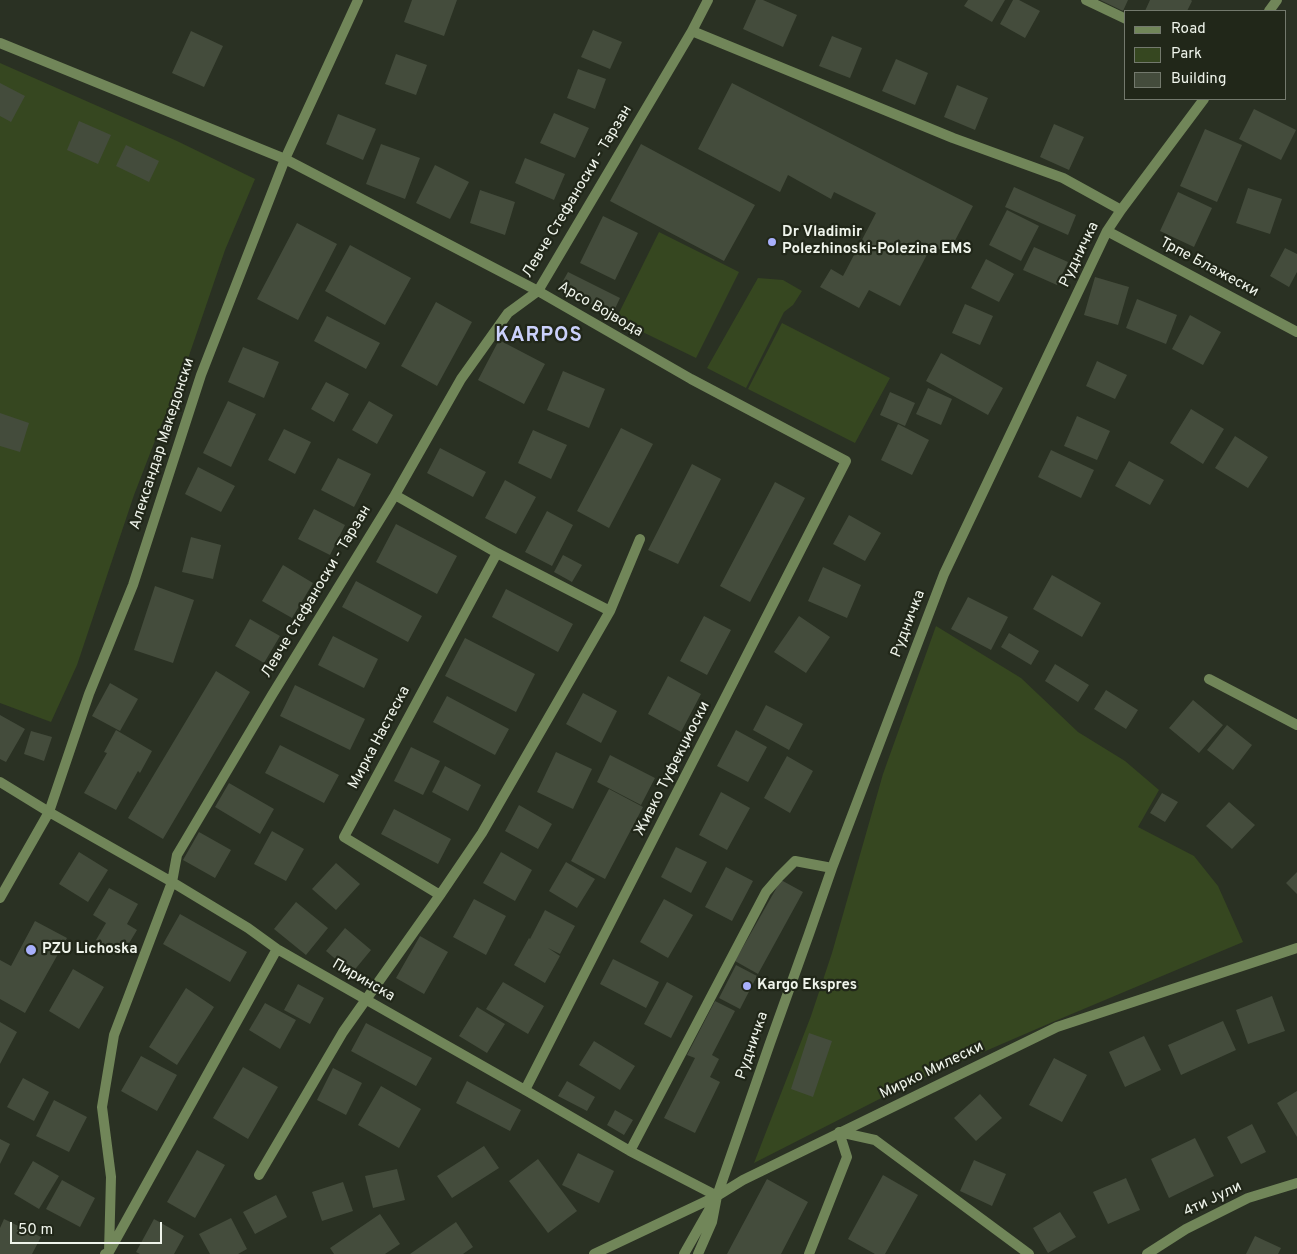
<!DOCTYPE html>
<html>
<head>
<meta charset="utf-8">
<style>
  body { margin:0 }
  #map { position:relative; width:1297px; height:1254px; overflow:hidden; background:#2a3123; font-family:Overpass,sans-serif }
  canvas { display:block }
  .legend { position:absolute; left:1124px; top:10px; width:162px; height:90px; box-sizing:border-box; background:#212719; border:1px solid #73796d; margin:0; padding:6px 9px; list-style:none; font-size:15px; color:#eff4eb }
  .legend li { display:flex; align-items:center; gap:10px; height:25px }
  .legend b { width:25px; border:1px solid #73796d }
  .scale { position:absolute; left:10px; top:1222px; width:152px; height:22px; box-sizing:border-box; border:2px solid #eff4eb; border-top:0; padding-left:6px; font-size:15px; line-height:18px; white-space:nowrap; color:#eff4eb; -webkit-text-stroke:4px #212719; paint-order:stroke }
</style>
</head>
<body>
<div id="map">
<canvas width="1297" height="1254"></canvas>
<ul class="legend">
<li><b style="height:6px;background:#718659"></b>Road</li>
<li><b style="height:14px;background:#364720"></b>Park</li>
<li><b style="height:14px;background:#444c3c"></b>Building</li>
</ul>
<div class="scale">50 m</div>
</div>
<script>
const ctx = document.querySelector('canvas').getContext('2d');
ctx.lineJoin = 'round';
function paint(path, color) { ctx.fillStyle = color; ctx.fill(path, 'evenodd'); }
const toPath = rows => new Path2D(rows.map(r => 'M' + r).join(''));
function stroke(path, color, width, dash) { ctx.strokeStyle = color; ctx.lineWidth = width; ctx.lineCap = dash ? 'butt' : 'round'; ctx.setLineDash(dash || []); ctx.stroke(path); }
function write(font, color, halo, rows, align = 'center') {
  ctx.font = font + ' Overpass,sans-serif'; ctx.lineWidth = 4.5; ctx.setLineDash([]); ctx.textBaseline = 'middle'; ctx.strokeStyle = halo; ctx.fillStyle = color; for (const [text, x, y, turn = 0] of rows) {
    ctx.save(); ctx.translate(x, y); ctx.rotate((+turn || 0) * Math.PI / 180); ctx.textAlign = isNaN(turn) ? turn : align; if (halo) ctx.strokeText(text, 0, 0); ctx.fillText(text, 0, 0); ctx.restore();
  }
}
paint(toPath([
  [0,63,177,141,255,179,225,250,179,385,161,425,134,495,77,665,51,722,0,703],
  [659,232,739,272,696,358,616,319],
  [758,278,783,280,802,291,793,305,784,312,746,388,707,368],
  [782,323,890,378,855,443,748,389],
  [936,626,1021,678,1078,732,1125,761,1159,790,1138,827,1194,856,1218,886,1243,942,1055,1021,907,1085,754,1163,811,1016,832,953,883,774]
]), '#364720');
paint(toPath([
  [412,0,457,0,444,36,404,22],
  [756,0,763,0,797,15,783,47,743,29],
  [968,0,1005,0,992,22,964,6],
  [1013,0,1019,0,1040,11,1025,38,1000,24],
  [1100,0,1128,0,1123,11],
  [1150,0,1191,0,1192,1,1187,11,1145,11],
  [593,30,622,42,610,69,581,57],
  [191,31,223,46,204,87,172,73],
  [832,36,862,48,850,78,819,66],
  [396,54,427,65,416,95,385,84],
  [896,59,928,73,915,105,882,91],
  [578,69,606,79,595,109,567,98],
  [0,83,25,96,11,122,0,116],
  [732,83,973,206,948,254,932,245,900,306,869,290,859,308,820,287,831,269,843,276,876,213,834,192,831,199,788,175,780,192,698,149],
  [957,85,988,98,975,130,944,117],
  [1254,109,1296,130,1281,160,1239,139],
  [554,113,589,128,575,158,540,143],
  [338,114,376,129,363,160,326,144],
  [79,121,111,135,98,164,67,150],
  [1054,124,1084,137,1069,170,1040,157],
  [1205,129,1242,145,1217,202,1180,186],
  [381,144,420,158,405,199,366,184],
  [641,144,755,205,724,261,610,201],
  [126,145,159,161,149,182,116,166],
  [525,158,565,174,554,200,515,183],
  [435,165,469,182,450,219,416,203],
  [1014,187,1076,215,1068,235,1005,207],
  [1248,188,1282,199,1270,234,1236,223],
  [480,190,515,202,505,235,470,223],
  [1178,192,1212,208,1194,247,1160,231],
  [1007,210,1039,226,1021,261,989,245],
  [603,216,638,233,615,280,580,263],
  [297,223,337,244,298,320,257,299],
  [350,245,411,278,385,325,325,291],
  [1034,247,1068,262,1057,285,1023,270],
  [1285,248,1297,254,1297,272,1289,287,1270,276],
  [986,259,1014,274,999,302,971,288],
  [568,272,620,298,612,315,559,288],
  [1095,277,1129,287,1118,325,1084,315],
  [1137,299,1177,315,1166,344,1126,328],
  [436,302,472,322,437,386,401,366],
  [965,304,993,316,980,345,952,333],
  [1190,315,1221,332,1203,365,1172,349],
  [327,316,380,343,366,369,314,341],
  [499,340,545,364,524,404,478,380],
  [243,347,279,362,264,398,228,382],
  [941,353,1003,388,988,415,926,381],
  [1097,361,1127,375,1115,399,1086,386],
  [563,371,605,389,589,428,547,410],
  [326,382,349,394,334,422,311,409],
  [928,388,952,399,941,425,916,414],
  [890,392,915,403,905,426,880,415],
  [228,401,256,414,231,467,203,453],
  [369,401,393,415,377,444,352,430],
  [1191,409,1224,429,1203,464,1170,443],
  [0,413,29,423,20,452,0,446],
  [1077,416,1110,431,1097,460,1064,446],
  [898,424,929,440,912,475,881,460],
  [621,428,653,444,609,528,577,511],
  [284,429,311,442,295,474,268,460],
  [533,430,567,445,551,479,518,463],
  [1235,436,1268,457,1248,488,1215,468],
  [440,448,486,472,473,497,427,473],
  [1051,450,1094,470,1081,498,1038,477],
  [338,458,371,474,354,507,321,490],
  [1129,461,1164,480,1150,505,1115,486],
  [692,464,721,479,678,564,648,550],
  [198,467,235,486,221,512,185,494],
  [505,480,536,497,516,534,485,518],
  [775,482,805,498,750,602,720,586],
  [314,509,345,525,330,555,298,539],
  [547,511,573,525,552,566,525,552],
  [849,515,881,533,865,561,833,544],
  [396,524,457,556,437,594,376,562],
  [191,537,221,545,213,579,182,572],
  [563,555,582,565,572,582,554,572],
  [283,565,313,583,292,618,262,601],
  [823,567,861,585,847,618,808,601],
  [1052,575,1101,603,1082,637,1033,609],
  [356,581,422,616,408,642,342,607],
  [155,586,194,600,173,663,134,650],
  [506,589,573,624,558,652,492,617],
  [968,597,1008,617,991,650,951,629],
  [704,616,731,630,707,675,680,661],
  [799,616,830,637,806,673,774,652],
  [250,619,280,636,264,663,235,646],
  [1009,633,1039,651,1031,665,1001,647],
  [333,636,378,659,364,688,318,665],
  [465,638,535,674,516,712,445,676],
  [1055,664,1089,685,1078,702,1045,681],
  [216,671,250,692,163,839,128,818],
  [668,676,701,694,681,732,648,714],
  [110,683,138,699,120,731,92,716],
  [295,685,365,719,350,750,280,716],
  [1106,690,1138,710,1126,729,1094,709],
  [583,693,617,711,601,743,566,724],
  [447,696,509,729,495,755,433,722],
  [1193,700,1223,725,1199,753,1169,728],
  [766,705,803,724,789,750,753,730],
  [0,715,25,729,6,762,0,759],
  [1227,725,1252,745,1233,770,1207,750],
  [116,730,152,751,140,773,138,771,116,810,84,793,107,753,104,752],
  [736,730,767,747,748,782,717,766],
  [31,731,52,737,44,761,24,754],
  [280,745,339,775,324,803,265,773],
  [411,747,440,761,423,795,394,781],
  [556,752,592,769,573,809,537,792],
  [610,755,655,778,641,805,597,782],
  [787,756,813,771,790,813,764,798],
  [445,766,481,785,468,811,432,792],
  [229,783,274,809,260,834,215,807],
  [609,789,643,807,605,879,571,861],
  [721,792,750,808,727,850,699,835],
  [1162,793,1178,802,1165,822,1150,813],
  [1229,802,1255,825,1232,849,1206,826],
  [519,805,552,824,538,849,505,831],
  [394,809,451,839,438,864,381,834],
  [272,831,304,849,286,881,254,864],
  [199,832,231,850,215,878,183,860],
  [676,847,707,862,691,893,661,877],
  [79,852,108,870,88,902,59,884],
  [501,852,532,870,515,901,483,883],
  [566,862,595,879,577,908,549,891],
  [336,863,360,884,336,910,312,889],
  [726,867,753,881,732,921,705,907],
  [1297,872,1297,894,1286,883],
  [781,880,803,892,758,974,735,961],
  [109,888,138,904,127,924,137,930,122,955,96,940,106,923,93,915],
  [474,899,506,916,486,955,453,937],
  [664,899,693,915,668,958,640,942],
  [296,902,328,928,306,955,274,929],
  [545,910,575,926,560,954,548,948,560,956,545,983,514,965,529,938,530,939],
  [180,914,247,952,230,982,163,944],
  [35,921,67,938,25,1013,0,999,0,960,11,966],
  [345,928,371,950,352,973,326,951],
  [420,936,448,952,424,994,396,978],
  [613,959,659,982,646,1008,600,984],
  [736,965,757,976,740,1009,719,998],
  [73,969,104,987,79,1029,49,1011],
  [503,982,544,1006,528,1034,486,1009],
  [667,982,693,996,671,1038,644,1024],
  [298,984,324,998,310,1024,284,1010],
  [186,988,214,1007,177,1065,149,1047],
  [1272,996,1285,1031,1248,1044,1236,1010],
  [715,1001,735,1011,712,1055,719,1059,710,1077,720,1082,695,1133,664,1118,695,1058,687,1055],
  [265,1003,296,1020,280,1049,249,1030],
  [477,1007,505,1024,487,1053,459,1036],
  [1223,1021,1236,1050,1181,1075,1168,1045],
  [0,1022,17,1032,0,1064],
  [366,1023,432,1058,416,1086,351,1051],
  [809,1033,832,1041,813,1097,791,1089],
  [1144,1036,1161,1070,1125,1087,1109,1052],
  [594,1041,635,1066,620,1090,579,1065],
  [141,1056,177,1075,157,1111,121,1091],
  [1054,1058,1087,1075,1062,1122,1029,1105],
  [243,1067,278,1087,248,1139,213,1118],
  [333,1068,362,1083,346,1115,317,1100],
  [23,1078,49,1092,34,1121,7,1107],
  [467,1081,521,1110,510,1131,456,1103],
  [567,1081,595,1097,587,1111,558,1096],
  [381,1086,421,1109,399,1148,358,1125],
  [1297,1091,1297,1137,1277,1103],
  [980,1094,1002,1118,976,1141,954,1118],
  [54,1100,87,1117,69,1152,36,1136],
  [615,1110,633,1120,624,1135,607,1125],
  [1252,1124,1266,1152,1241,1164,1227,1137],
  [1195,1138,1214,1176,1169,1198,1151,1159],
  [0,1139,10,1144,0,1164],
  [484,1146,499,1168,452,1198,437,1176],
  [197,1150,225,1165,195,1218,167,1202],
  [578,1153,614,1171,599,1203,562,1185],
  [538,1159,577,1211,548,1233,509,1181],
  [974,1160,1006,1174,992,1206,960,1191],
  [33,1161,59,1176,39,1209,14,1194],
  [397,1169,405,1200,373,1208,365,1176],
  [883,1175,918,1195,885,1254,875,1254,848,1239],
  [1126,1178,1140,1210,1108,1224,1093,1192],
  [767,1179,808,1202,781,1254,727,1254],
  [62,1180,95,1198,80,1227,46,1209],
  [343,1182,353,1211,322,1221,312,1192],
  [276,1195,287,1217,255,1234,243,1212],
  [1060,1212,1076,1237,1048,1253,1033,1228],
  [380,1214,400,1244,385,1254,334,1254,330,1248],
  [231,1218,247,1249,238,1254,210,1254,199,1234],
  [4,1219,41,1237,32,1254,0,1254,0,1228],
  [154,1219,184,1236,174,1254,140,1254,136,1252],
  [456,1222,473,1247,463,1254,410,1254],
  [1255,1236,1281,1248,1278,1254,1246,1254]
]), '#444c3c');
stroke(toPath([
  [1086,0,1126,19],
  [1269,11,1277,0],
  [692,31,953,138,1063,178,1121,210],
  [0,43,285,159,538,291,691,379,846,461,525,1090],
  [1107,231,1297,332],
  [395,495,497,553,610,611],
  [1209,679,1297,725],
  [0,782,49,812,172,882,248,928,277,949,525,1090,630,1151,717,1196],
  [440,895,344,837,497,553],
  [0,898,49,812,89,694,133,585,201,375,285,159,358,0],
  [630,1151,766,892,779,877,795,861,832,868],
  [259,1175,343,1032,440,895,482,833,610,611,640,539],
  [110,1250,277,949],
  [105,1254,109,1252,111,1177,102,1107,114,1035,172,882,177,855,272,695,395,495,461,379,508,313,538,291,692,31,708,0],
  [594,1254,717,1196,743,1180,1057,1027,1297,948],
  [684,1254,713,1203],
  [698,1254,712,1222,717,1196,770,1043,809,934,832,868,944,574,1107,231,1121,210,1204,99],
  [809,1254,847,1157,839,1132,875,1140,1029,1254],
  [1147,1254,1186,1229,1248,1198,1297,1183]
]), '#718659', 10);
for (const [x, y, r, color] of [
  [772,242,5,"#a8b0fc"],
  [31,950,6,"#a8b0fc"],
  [747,986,5,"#a8b0fc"]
]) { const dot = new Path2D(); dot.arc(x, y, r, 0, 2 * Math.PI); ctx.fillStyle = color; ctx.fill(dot); stroke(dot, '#212719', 2); }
write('15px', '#eff4eb', '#212719', [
  ["Левче Стефаноски - Тарзан",578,192,-59],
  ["Рудничка",1080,255,-64],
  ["Трпе Блажески",1209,268,28],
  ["Арсо Војвода",600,310,30],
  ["Александар Македонски",163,444,-72],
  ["Левче Стефаноски - Тарзан",317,592,-59],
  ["Рудничка",909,624,-69],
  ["Мирка Настеска",380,738,-62],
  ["Живко Туфекџиоски",673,769,-63],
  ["Пиринска",363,981,30],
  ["Рудничка",753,1046,-71],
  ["Мирко Милески",932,1071,-26],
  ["4ти Јули",1213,1200,-26]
]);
write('bold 15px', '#eff4eb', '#212719', [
  ["Dr Vladimir",782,233],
  ["Polezhinoski-Polezina EMS",782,250],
  ["PZU Lichoska",42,950],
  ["Kargo Ekspres",757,986]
], 'left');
ctx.letterSpacing = '1px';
write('bold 20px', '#cbd1fc', '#212719', [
  ["KARPOS",539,337]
]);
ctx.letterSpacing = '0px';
</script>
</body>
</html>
